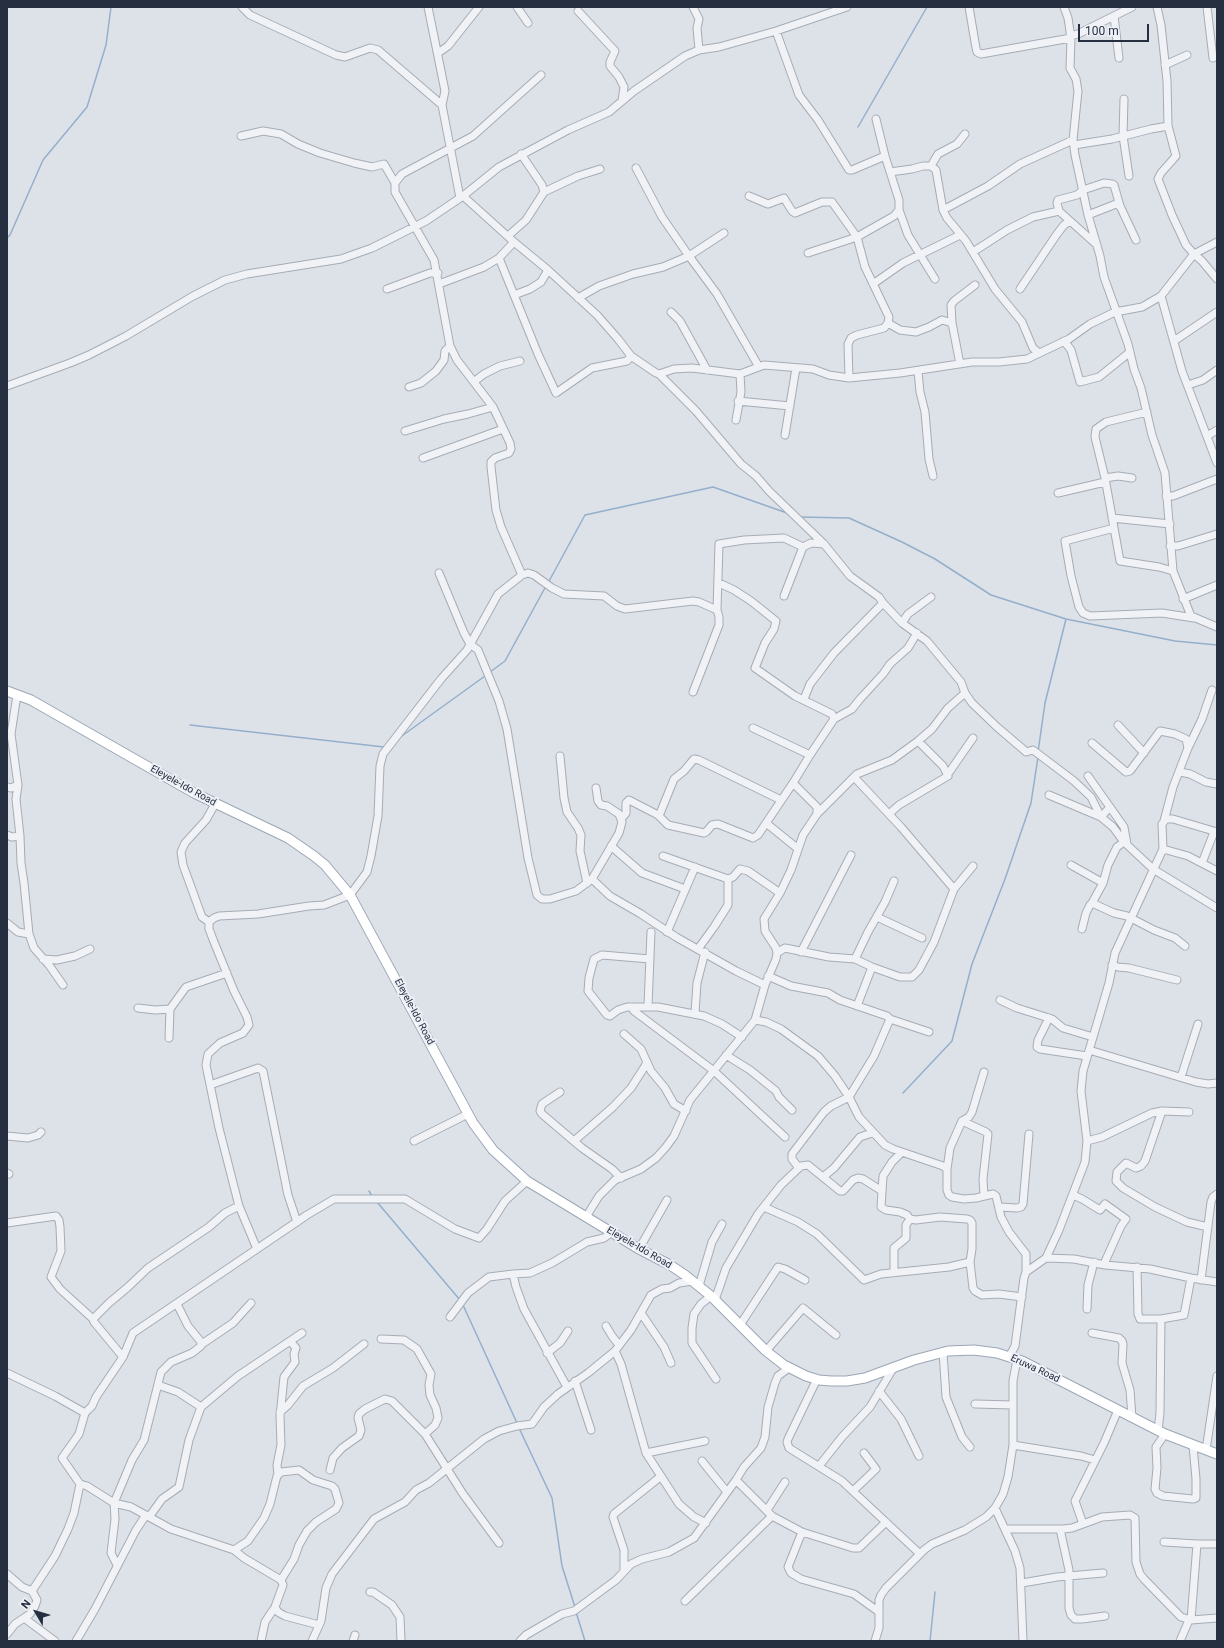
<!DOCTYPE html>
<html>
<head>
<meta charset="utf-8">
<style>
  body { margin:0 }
  #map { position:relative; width:1224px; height:1648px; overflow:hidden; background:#dde2e8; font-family:Roboto,sans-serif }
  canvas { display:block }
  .frame { position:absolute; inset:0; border:8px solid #252f40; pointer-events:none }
  .north { position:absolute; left:16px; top:1592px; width:40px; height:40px; -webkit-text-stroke:3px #edf0f6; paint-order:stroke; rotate:308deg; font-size:11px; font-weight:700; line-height:16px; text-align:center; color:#252f40 }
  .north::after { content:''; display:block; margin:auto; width:14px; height:18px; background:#252f40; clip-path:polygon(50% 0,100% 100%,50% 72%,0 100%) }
  .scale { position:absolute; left:1078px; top:24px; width:71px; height:18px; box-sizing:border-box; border:2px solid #252f40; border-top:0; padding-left:5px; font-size:12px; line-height:14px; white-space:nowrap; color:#252f40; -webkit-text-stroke:3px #edf0f6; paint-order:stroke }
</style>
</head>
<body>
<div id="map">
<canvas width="1224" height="1648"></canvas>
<div class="frame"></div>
<div class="north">N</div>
<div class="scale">100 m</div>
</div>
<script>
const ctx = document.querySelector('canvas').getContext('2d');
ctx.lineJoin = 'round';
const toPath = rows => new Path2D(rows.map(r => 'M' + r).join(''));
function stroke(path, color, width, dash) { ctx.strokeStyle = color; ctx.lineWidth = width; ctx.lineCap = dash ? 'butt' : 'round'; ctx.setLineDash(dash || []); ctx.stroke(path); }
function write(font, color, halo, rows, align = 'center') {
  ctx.font = font + ' Roboto,sans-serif'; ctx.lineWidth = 4; ctx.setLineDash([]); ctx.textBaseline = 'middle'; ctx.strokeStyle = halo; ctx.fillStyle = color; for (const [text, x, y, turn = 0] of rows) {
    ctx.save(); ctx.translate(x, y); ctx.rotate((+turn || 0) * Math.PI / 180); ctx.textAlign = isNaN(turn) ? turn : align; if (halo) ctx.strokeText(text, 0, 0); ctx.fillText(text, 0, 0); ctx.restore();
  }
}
stroke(toPath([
  [858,127,927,7],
  [7,238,10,235,43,160,87,107,106,45,111,7],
  [800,517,849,518,902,542,935,559,991,595,1066,619,1175,641,1217,645],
  [548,583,585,515,713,487,787,513],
  [490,672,505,661,546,586],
  [190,725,384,747],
  [399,738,485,676],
  [1038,752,1045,703,1066,619],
  [903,1093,952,1041,972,964,1005,879,1031,803,1038,757],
  [369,1191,372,1196],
  [377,1202,460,1300],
  [463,1305,517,1423],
  [519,1428,552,1498,562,1566,575,1607],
  [576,1612,585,1641],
  [930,1641,935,1592]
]), '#94afcc', 1.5);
const minor = toPath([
  [242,7,250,15,336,55,345,57,370,48,378,50,442,105],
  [428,7,445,91,442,105,460,198],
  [517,7,528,23],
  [693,7,699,19,697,28,699,50],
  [969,7,976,48,977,52,981,54,1071,38],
  [1064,7,1068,18,1071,38,1070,68,1076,79,1078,91,1073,140,1075,155,1088,215,1100,256,1104,277,1128,344,1134,369,1141,388,1152,435,1165,473,1173,571,1191,616,1217,627],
  [1207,7,1213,58],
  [578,11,615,51,610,62,610,66,619,77,624,87,622,101],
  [1114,16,1119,58],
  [776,31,799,95,818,120,849,170,852,170,885,156],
  [1070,36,1078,34,1132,7],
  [438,53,448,46,479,7],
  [1165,65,1187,55],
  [1124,99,1123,136,1129,176],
  [241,136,263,131,281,134,298,144,320,153,354,163,372,167,384,164,395,183],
  [1074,145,1112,139,1151,129,1168,126,1167,81,1161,25,1157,7],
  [931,166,938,154,957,144,965,134],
  [636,168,662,217,689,256,717,294,759,367],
  [890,172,912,169,923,166,931,166,936,170,943,210,947,218,966,241,995,289,1022,322,1033,348,1039,353],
  [544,192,578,176,600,169],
  [463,196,514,242,548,270,597,315,618,339,631,356,656,373,659,374,674,369,692,368,740,374,764,365,813,369,829,375,849,378,900,373,972,362,999,362,1027,359,1069,339,1090,324,1115,312,1142,307,1161,296,1182,371,1217,463],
  [749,196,768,204,784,198,792,211,795,213,822,202,832,202,857,237,808,253],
  [899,210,908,235,935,279],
  [943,210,988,186,1020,164,1073,140],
  [1059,211,1057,203,1058,200,1077,195,1083,190,1104,183,1112,184,1114,185,1120,206],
  [1088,215,1116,204,1120,206,1136,240],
  [508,236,526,220,544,192,542,185,521,154],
  [1217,242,1194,254,1202,261,1217,279],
  [973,252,1007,230,1033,217,1059,211,1097,245],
  [499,258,538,354,556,393,592,368,627,361,631,356],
  [439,284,484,267,499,258,514,242],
  [873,284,903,263,960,235],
  [387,289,430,273,438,273],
  [1020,289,1057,234,1064,225,1070,221],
  [514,295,530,289,541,282,548,270],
  [1161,296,1194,254,1186,245,1172,215,1158,179,1161,173,1176,156,1168,126],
  [578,298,599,286,633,274,663,267,689,256,724,233],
  [671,312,680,321,707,370],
  [888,323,900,330,916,332,929,327,942,320,952,323],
  [1064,341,1071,350,1080,382,1099,377,1130,352],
  [1174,341,1217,312],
  [960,364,952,323,951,305,954,301,975,285],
  [918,371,920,392,925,412,929,459,933,476],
  [659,374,696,411,741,464,756,476,769,491,824,544,850,576,879,597,883,603],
  [849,378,848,344,851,338,857,335,884,328,888,323,889,317,865,267,857,237,894,216,899,210,899,200,885,156,876,119],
  [475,381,484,374,500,366,520,361],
  [1188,385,1203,380,1217,370],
  [7,386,70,363,89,355,126,336,193,296,225,280,247,274,341,259,372,248,426,221,463,196,499,167,568,130,609,112,634,91,685,56,699,50,719,47,776,31,847,7],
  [409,387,421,383,436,371,444,360,445,351,450,346],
  [738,401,790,406],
  [736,420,741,392,740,374],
  [405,431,444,419,468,414,493,407],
  [785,435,796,368],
  [1207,436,1217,430],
  [423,458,503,429],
  [1105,478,1095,437,1096,429,1106,422,1147,412],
  [1132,478,1118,476,1105,478,1120,561,1159,567,1173,571],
  [1058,493,1105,482],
  [1166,496,1173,496,1217,479],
  [1112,518,1170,524],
  [1114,528,1065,541,1071,576,1079,607,1083,613,1090,616,1162,613,1194,618],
  [1170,546,1178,546,1217,534],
  [439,573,464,633,470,644,478,650,499,701,507,729,528,858,537,895,542,899,550,899,576,891,592,879,619,833,622,822,619,814,607,806,601,805,598,801,596,788],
  [522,575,501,527,496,510,491,467,491,462,495,458,509,453,511,449,510,443,493,407,457,360,450,346,434,260,395,192,395,183,402,174,473,136,541,75],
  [719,583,734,590,751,601,776,621,774,629,765,643,755,668,795,696,832,714,834,719],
  [784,596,803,547,811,543,824,544],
  [1183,599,1217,585],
  [902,623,908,614,931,597],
  [693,692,719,625,719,617,717,610,719,544,744,540,784,538,803,547],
  [804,699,810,684,834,653,883,603,902,623,927,641,961,682,965,693,972,703,997,727,1024,750,1026,752,1033,750,1074,781,1091,797,1101,817,1110,807],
  [1118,725,1144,753],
  [753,728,810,755],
  [1092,743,1126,772,1130,771,1160,731,1175,734,1186,739,1188,748,1173,787,1164,821],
  [1188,748,1202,719,1212,690],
  [560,756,564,798,567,812,578,828,581,835,580,851,587,883],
  [1180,772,1190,774,1206,782,1217,784],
  [948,774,973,738],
  [1088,776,1124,827,1127,844],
  [854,777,901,827,954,889],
  [7,787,11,788,18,785,11,734,17,695],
  [1049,795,1101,817,1113,827,1124,842,1153,869,1217,908],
  [817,814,817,807,793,783,810,755,834,719,852,709,860,699,883,674,890,664,908,648,917,633],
  [889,814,899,805,948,776,943,766,918,741],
  [659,816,674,779,684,771,694,759,699,760,781,800],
  [621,819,626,813,626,803,629,800,658,815,668,825,704,833,707,831,712,825,718,824,753,838,758,835,793,783],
  [766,823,797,848],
  [7,835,12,837,20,836,16,799,18,785],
  [20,836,21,863,24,883,29,934,34,948,49,965,63,985],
  [611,846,642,873,685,889],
  [1163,849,1188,856,1217,871],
  [663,856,728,879,733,877,740,869,748,871,780,893],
  [1202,863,1214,832],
  [1071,865,1103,883],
  [592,879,610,896,641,914,676,937,736,971,765,985],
  [1092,903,1103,883,1108,865,1117,847,1124,842],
  [877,917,922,938],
  [209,922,202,917,183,865,181,852,185,843,206,820,215,804],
  [7,923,18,932,29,934],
  [1082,929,1086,913,1090,905,1092,903,1114,913,1127,916,1154,930,1175,938,1185,946],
  [667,932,695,867],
  [698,949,714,927,728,905,728,879],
  [801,952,851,855],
  [777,953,785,948,829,957,855,959,872,967,900,977,912,977,919,970,934,942,954,889,973,866],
  [43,959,57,960,75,956,90,949],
  [650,959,602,955,594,959,589,978,588,991,607,1015,610,1016,618,1010,627,1007,658,1007,704,1016,722,1024,742,1037],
  [855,959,868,932,885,902,894,881],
  [1112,965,1118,967,1129,968,1177,980],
  [768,976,791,986,828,993,840,1000,887,1016,890,1019,929,1032],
  [1000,1000,1017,1008,1052,1019,1063,1028,1093,1037],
  [648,1006,651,932],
  [857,1006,872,967],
  [631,1007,634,1011,714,1071,785,1137],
  [138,1008,155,1010,170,1009],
  [695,1013,697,983,705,952],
  [1049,1018,1038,1040,1037,1047,1040,1049,1087,1056],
  [755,1020,766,1022,781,1029,818,1056,835,1076,849,1097,859,1117,885,1145,893,1149,943,1166,947,1169],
  [624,1034,641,1049,651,1071,665,1088,674,1104,686,1111],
  [169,1038,170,1009,186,987,227,973],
  [1089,1050,1196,1082,1208,1084,1217,1083],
  [726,1055,750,1070,776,1091,779,1097,792,1110],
  [984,1072,972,1112,969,1117,962,1121,950,1148,947,1169,947,1190,949,1195,952,1197,964,1199,976,1198,993,1194,996,1196,1001,1217,1009,1232,1026,1254,1026,1272],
  [1181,1077,1198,1024],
  [210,1085,258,1068,263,1071,288,1195,297,1222],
  [560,1092,542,1104,540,1111,542,1114,582,1148,612,1169,621,1178],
  [1162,1111,1145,1161,1141,1166,1136,1168,1126,1163,1117,1172,1116,1181,1123,1188,1155,1207,1187,1222,1208,1227],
  [962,1121,986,1132,988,1134,983,1179,984,1196],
  [7,1136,28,1138,38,1135,41,1132],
  [414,1141,468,1114],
  [574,1141,613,1107,631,1088,647,1063],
  [1087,1141,1102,1137,1152,1113,1162,1111,1189,1112],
  [901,1153,892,1162,883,1176,881,1207,886,1210,900,1212,907,1215,910,1219,916,1220,940,1217,967,1219,970,1220,972,1223,972,1249,970,1262,973,1288,975,1291,982,1295,999,1294,1022,1297],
  [799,1168,792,1159,792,1154,824,1112,831,1106,849,1097,874,1056,890,1019],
  [7,1173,9,1174],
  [823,1177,834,1168,860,1137,872,1133],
  [1073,1195,1082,1199,1100,1210,1105,1204,1126,1219,1121,1226,1104,1264],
  [764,1207,798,1222,817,1234,864,1280,881,1274,949,1267,970,1262],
  [999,1207,1017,1208,1021,1207,1023,1204,1029,1134],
  [586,1217,599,1196,615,1180,641,1169,656,1158,666,1147,674,1136,690,1100,755,1020,765,985,776,959,777,953,776,948,765,931,764,919,780,893,791,870,803,835,817,814,857,774,892,760,918,741,932,729,948,708,965,693],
  [7,1223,56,1216,59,1220,60,1227,61,1251,51,1277,60,1289,93,1319],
  [257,1249,239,1206,219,1128,206,1065,208,1054,220,1043,243,1033,249,1025,247,1017,234,991,214,942,209,929,209,922,214,918,219,916,258,914,309,906,324,905,350,895,367,872,371,856,378,816,380,766,383,754,441,679,467,650,498,594,522,575,528,573,534,575,552,588,564,594,604,596,617,606,625,609,693,601,699,602,717,610],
  [639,1249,667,1200],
  [1046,1258,1074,1259,1105,1265,1150,1269,1191,1278,1217,1282],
  [1137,1267,1138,1314,1140,1319,1161,1319,1184,1315,1191,1278],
  [894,1272,894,1248,906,1238,906,1225,910,1219],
  [1201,1280,1211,1202,1213,1197,1217,1194],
  [699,1286,712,1242,722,1224],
  [711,1296,701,1304,694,1314,692,1328,692,1343,716,1379],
  [715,1300,726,1268,758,1214,781,1185,801,1166,808,1165,840,1191,843,1191,853,1180,858,1178,863,1179,882,1191],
  [177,1304,188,1326,201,1342,201,1346,192,1353,171,1362,161,1372,144,1440,132,1460,114,1503,131,1507,171,1529,234,1550,248,1541,264,1518,270,1504,277,1476,281,1472,299,1470,313,1480,332,1486,335,1489,339,1503,336,1509,316,1522,307,1531,299,1545,294,1559,281,1580,244,1558,234,1550],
  [1087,1309,1088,1285,1094,1262],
  [641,1313,664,1347,671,1363],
  [450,1317,468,1293,489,1277,513,1274],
  [740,1325,778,1267,785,1269,805,1280],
  [606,1326,612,1336,619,1345],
  [1092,1333,1119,1338,1122,1341,1123,1344,1122,1363,1130,1390,1132,1417],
  [202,1344,233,1323,251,1303],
  [615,1351,621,1364,646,1453,679,1504,694,1517,706,1523],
  [766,1351,803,1308,836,1335],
  [943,1352,946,1397,962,1437,970,1447],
  [547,1353,560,1343,568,1331],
  [123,1357,94,1322,93,1319,109,1303,128,1287,148,1268,209,1227,225,1213,239,1206],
  [1009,1357,1015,1346,1024,1278,1026,1272,1046,1258,1059,1230,1085,1162,1087,1141,1081,1091,1083,1071,1109,983,1115,953,1163,849,1162,824,1166,819,1173,819,1217,832],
  [7,1373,55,1396,85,1413],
  [817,1379,788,1439,787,1442,789,1448,842,1481,920,1554],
  [575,1381,591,1430],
  [158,1385,178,1392,201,1407],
  [567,1387,524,1309,516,1287,513,1274,530,1273,552,1263,587,1242,604,1238,612,1232],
  [879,1391,901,1419,919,1456],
  [975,1404,1013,1405],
  [280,1412,288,1405,303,1386,333,1368,364,1344],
  [1158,1431,1160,1413,1161,1319],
  [425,1434,463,1494,499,1543],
  [1165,1434,1156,1447,1157,1468,1155,1489,1157,1493,1163,1496,1193,1499,1196,1498,1196,1479,1193,1446],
  [1013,1445,1081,1456,1095,1460],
  [1206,1450,1217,1376],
  [646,1453,705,1441],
  [702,1461,727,1492],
  [819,1466,842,1437,870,1407,894,1367],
  [330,1470,333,1458,342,1448,359,1436,361,1430,358,1418,359,1414,365,1409,385,1399,392,1401,425,1434,435,1425,438,1418,436,1408,430,1395,429,1385,431,1374,417,1349,404,1340,381,1339],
  [278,1474,277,1465,281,1445,280,1416,284,1377,295,1362,294,1354,296,1348,290,1341],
  [736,1480,772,1516,802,1532,853,1548,859,1548,886,1522],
  [853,1491,876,1469,864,1453],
  [995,1508,1015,1551,1020,1568,1023,1641],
  [767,1510,785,1482],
  [149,1517,162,1499,179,1487,189,1440,201,1407,238,1376,302,1333],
  [1083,1524,1075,1501,1104,1443,1118,1410],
  [1005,1529,1063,1529,1072,1528,1102,1517,1130,1515,1135,1518,1136,1562,1140,1574,1144,1579,1181,1617,1191,1620,1217,1618],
  [1060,1529,1069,1570,1069,1608,1071,1615,1075,1619,1082,1619,1105,1616],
  [802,1532,788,1567,791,1573,801,1579,854,1594,879,1612],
  [1164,1542,1197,1544,1217,1544],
  [117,1565,111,1553,115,1519,114,1503,87,1486,80,1484,62,1458,79,1434,85,1413,92,1406,96,1397,123,1357,133,1333,307,1215,334,1199,405,1199,455,1229,479,1238,487,1229,505,1201,527,1181],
  [624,1570,624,1550,613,1517,614,1514,660,1477],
  [7,1574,22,1587,32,1591,37,1600,35,1606,30,1614,15,1624,7,1634],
  [1022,1583,1057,1577,1103,1573],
  [32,1591,55,1556,68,1529,74,1513,80,1484],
  [370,1592,373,1592,392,1605,400,1617,401,1641],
  [685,1601,772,1516],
  [275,1607,278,1612,285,1616,319,1625],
  [24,1618,55,1641],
  [1191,1620,1197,1544],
  [76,1641,95,1609,136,1530,146,1515],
  [261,1641,265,1622,275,1607,283,1585,281,1580],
  [312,1641,321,1621,326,1588,332,1574,374,1519,405,1502,416,1490,429,1483,484,1439,499,1431,517,1426,532,1424,544,1407,558,1394,588,1373,615,1351,631,1330,651,1295,662,1289,670,1288,679,1283,693,1281],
  [353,1641,355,1635],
  [520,1641,526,1635,562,1614,574,1611,616,1580,631,1564,642,1559,669,1552,694,1538,736,1480,744,1467,761,1448,765,1437,768,1407,775,1383,778,1376,789,1368],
  [875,1641,879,1628,879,1600,881,1595,886,1588,924,1550,932,1544,965,1530,986,1517,995,1508,1003,1494,1008,1477,1013,1445,1013,1381,1017,1359],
  [1180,1641,1189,1620]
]);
const major = toPath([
  [7,691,31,700,194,793,288,838,314,856,325,865,350,895,473,1123,493,1150,527,1181,639,1249,670,1265,685,1275,711,1296,766,1351,784,1365,806,1376,819,1380,831,1381,847,1381,865,1378,914,1360,948,1351,974,1350,997,1353,1022,1361,1165,1434,1217,1454]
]);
stroke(minor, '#a6acb6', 9);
stroke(major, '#9ba6b5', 11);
stroke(minor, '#f0f2f6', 7);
stroke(major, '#fff', 9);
write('10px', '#252f40', '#edf0f6', [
  ["Eleyele-Ido Road",183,786,29],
  ["Eleyele-Ido Road",414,1012,62],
  ["Eleyele-Ido Road",639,1248,30],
  ["Eruwa Road",1035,1369,25]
]);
</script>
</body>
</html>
